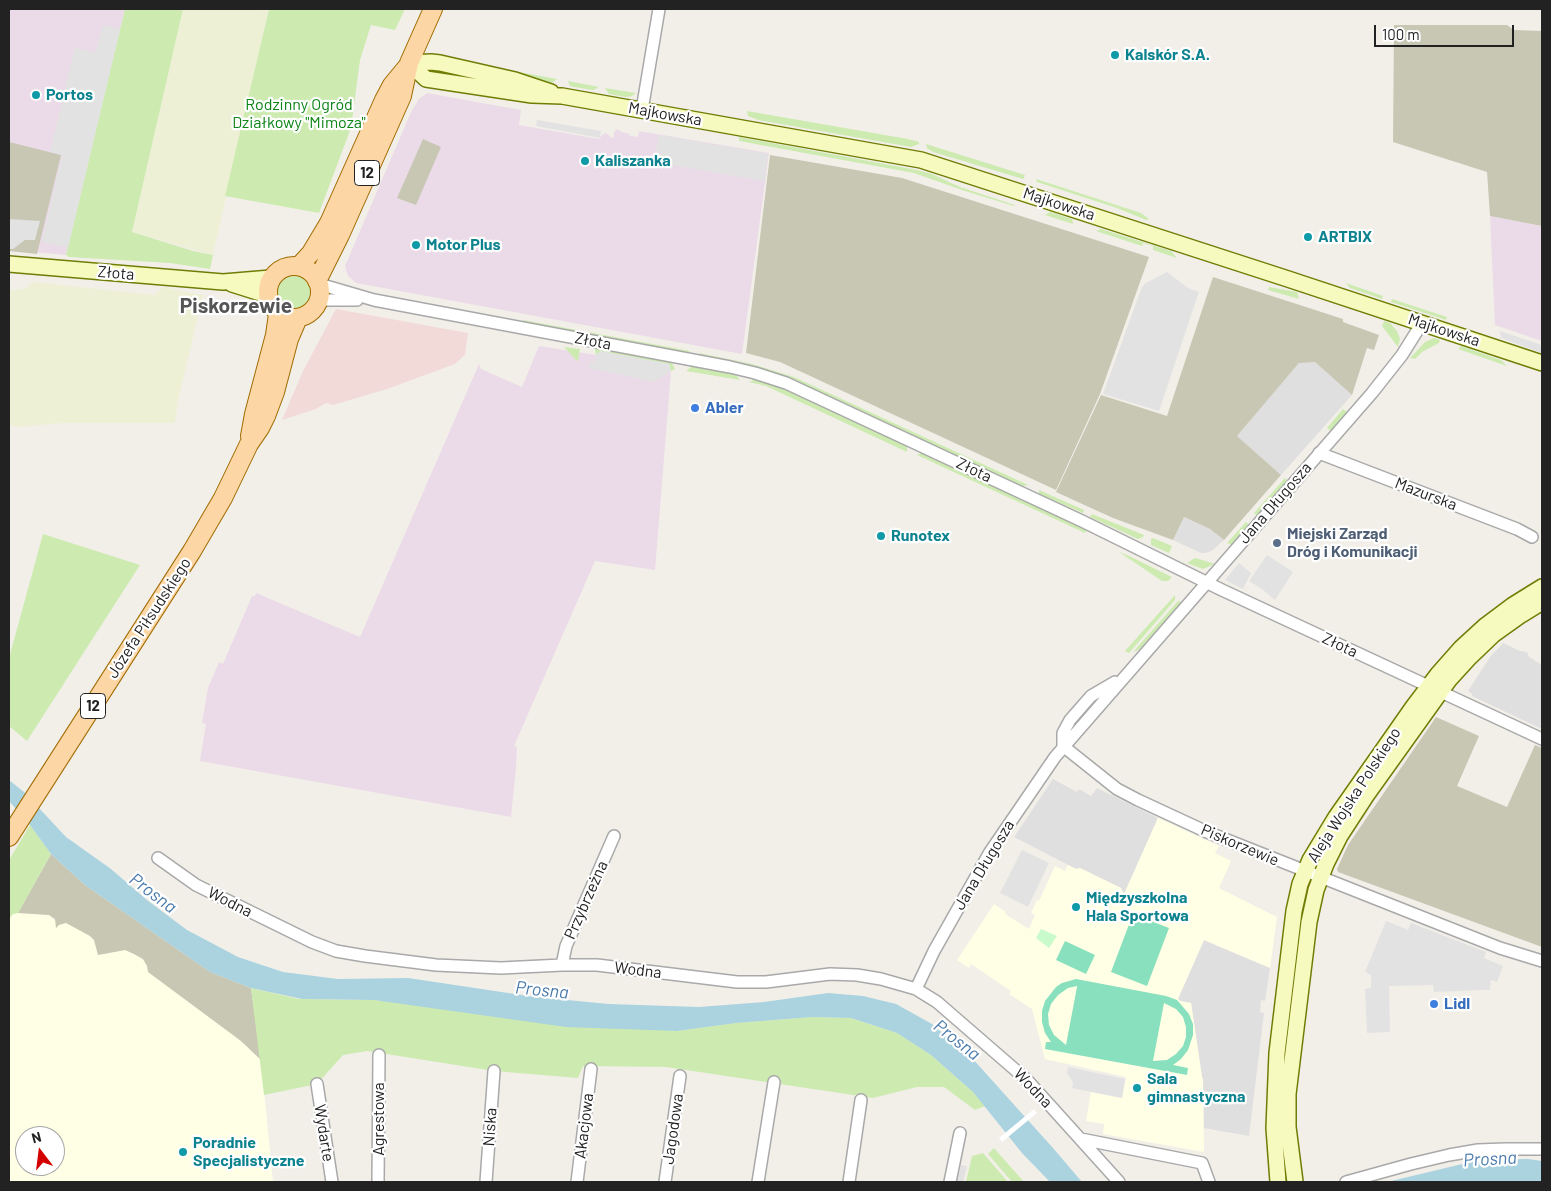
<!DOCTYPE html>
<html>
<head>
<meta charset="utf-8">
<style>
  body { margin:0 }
  #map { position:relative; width:1551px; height:1191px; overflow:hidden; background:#f2efe9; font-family:Barlow,sans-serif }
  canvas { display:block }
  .frame { position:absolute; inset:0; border:10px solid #222; pointer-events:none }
  .north { position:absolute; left:15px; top:1126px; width:50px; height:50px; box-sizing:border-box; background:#fff; border:1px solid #a7a7a7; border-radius:50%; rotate:345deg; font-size:14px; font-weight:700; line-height:20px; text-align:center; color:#222 }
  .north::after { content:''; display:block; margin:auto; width:18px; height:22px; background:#d40000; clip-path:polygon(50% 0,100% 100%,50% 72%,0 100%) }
  .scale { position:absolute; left:1374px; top:25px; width:140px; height:22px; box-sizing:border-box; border:2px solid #222; border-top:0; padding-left:6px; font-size:15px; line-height:18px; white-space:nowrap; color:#222; -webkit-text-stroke:4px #fff; paint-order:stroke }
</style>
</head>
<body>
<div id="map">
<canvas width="1551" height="1191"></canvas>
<div class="frame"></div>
<div class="north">N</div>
<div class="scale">100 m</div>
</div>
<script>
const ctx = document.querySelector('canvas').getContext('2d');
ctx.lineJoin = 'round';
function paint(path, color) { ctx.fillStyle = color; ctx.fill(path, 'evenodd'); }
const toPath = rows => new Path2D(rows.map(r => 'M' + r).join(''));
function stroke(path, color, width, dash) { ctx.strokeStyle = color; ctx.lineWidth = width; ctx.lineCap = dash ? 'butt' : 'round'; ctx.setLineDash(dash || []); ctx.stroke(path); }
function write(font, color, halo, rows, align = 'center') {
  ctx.font = font + ' Barlow,sans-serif'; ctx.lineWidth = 4.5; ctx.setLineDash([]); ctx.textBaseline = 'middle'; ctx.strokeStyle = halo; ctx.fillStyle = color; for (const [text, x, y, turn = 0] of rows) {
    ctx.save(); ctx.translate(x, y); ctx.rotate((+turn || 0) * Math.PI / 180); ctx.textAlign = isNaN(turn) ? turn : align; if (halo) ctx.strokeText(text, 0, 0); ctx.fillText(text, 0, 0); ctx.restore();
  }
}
paint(toPath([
  [1303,362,1315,362,1352,395,1281,475,1237,436,1299,363],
  [1184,517,1210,529,1224,540,1213,550,1206,553,1201,553,1173,540],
  [1503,643,1520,651,1527,652,1529,657,1542,665,1542,729,1472,696,1472,694,1468,691,1490,657],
  [1053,779,1077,792,1079,789,1091,796,1097,788,1158,818,1124,895,1120,888,1080,868,1076,869,1014,837],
  [1204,940,1270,968,1265,1001,1261,1000,1260,1012,1264,1013,1249,1136,1204,1128,1203,1080,1202,1077,1191,1003,1177,1000]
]), '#e0dfdf');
paint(toPath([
  [336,309,468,333,465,355,455,364,387,389,333,405,326,403,316,409,282,420,303,371]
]), '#f2dad9');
paint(toPath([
  [9,9,125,9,66,255,9,250],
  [427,93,521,110,519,125,599,139,603,134,606,133,612,138,614,137,614,132,617,129,622,132,630,134,630,136,638,137,639,131,769,153,742,354,356,283,348,276,345,266,411,112,419,99],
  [1490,216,1542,226,1542,341,1495,325],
  [539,346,596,355,600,351,669,364,671,371,655,570,595,561,514,746,517,747,516,767,511,817,200,761,206,724,202,723,208,688,219,662,223,664,252,596,255,596,256,593,360,637,479,364,481,369,522,387]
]), '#ebdbe8');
paint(toPath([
  [1158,818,1219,846,1215,853,1231,861,1219,888,1277,917,1270,968,1204,940,1178,999,1180,1001,1191,1003,1202,1077,1203,1080,1204,1152,1103,1134,1104,1124,1086,1121,1091,1092,1122,1098,1126,1077,1045,1059,1032,1009,1009,994,1011,991,971,964,969,968,957,960,994,904,1006,912,1005,914,1029,929,1035,915,1031,913,1037,900,1039,901,1055,866,1065,871,1068,865,1076,869,1080,868,1121,888,1124,894],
  [18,913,49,915,59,925,66,922,90,936,94,940,99,955,125,950,137,955,241,1041,261,1060,273,1182,9,1182,9,919,13,914],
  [25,1136,55,1136,55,1166,25,1166]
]), '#ffffe5');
paint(toPath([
  [1394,25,1507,25,1514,30,1542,31,1542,226,1490,216,1487,172,1393,142],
  [423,139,441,147,416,205,397,198],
  [9,142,61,155,37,254,9,251],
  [770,155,902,178,1149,257,1100,394,1056,490,780,362,746,353],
  [1213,277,1343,319,1343,322,1379,335,1374,350,1367,348,1352,395,1315,362,1299,363,1237,436,1281,475,1224,540,1210,529,1184,517,1173,540,1113,518,1056,492,1101,395,1167,416],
  [1436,717,1479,736,1457,786,1507,807,1535,745,1542,748,1542,947,1338,872,1337,869,1348,845],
  [51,854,85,885,210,972,251,988,261,1060,241,1041,148,972,147,966,143,959,134,954,125,950,98,955,94,940,90,936,66,923,59,925,56,928,55,919,49,915,18,913]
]), '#c7c7b4');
paint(toPath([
  [183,9,256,9,268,11,213,255,132,232],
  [33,282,155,295,162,287,203,295,178,401,175,423,62,423,20,427,9,425,9,291,24,289]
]), '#eef0d5');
paint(toPath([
  [125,9,183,9,132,232,193,251,213,255,210,269,170,263,69,257,66,255],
  [269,9,405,9,395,30,371,25,360,60,351,128,319,213,225,196],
  [454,60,557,79,552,83,514,72],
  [568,81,599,87,593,90,574,87,570,86],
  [605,88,636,93,632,96,626,97,609,94],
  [747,111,908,139,919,142,919,144,911,147,758,120,748,116],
  [739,137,917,170,932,174,960,187,1015,205,1014,206,965,191,914,173,739,141],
  [926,144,1025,175,1024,178,1023,179,933,152,927,148],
  [1036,179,1141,213,1149,219,1146,220,1117,208,1037,182],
  [1050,212,1072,219,1073,224,1045,215],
  [1101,229,1171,251,1177,258,1153,250,1153,246,1143,243,1142,246,1096,231],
  '277 292a17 17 0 1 1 34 0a17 17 0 1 1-34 0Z',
  [1346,283,1383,296,1382,299,1350,288],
  [1269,287,1297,292,1299,299,1268,290],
  [1392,299,1447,317,1446,320,1391,302],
  [523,320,690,351,688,354,533,325,523,322],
  [1384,321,1390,323,1397,331,1400,339,1398,347,1382,326],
  [1434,338,1440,340,1439,343,1422,352,1415,359,1410,358,1425,342],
  [1461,346,1501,360,1507,366,1458,349],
  [564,347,580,349,578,361,576,360],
  [598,347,671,361,675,369,671,371,669,364,600,351,596,355,595,350],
  [699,353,752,364,794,377,1028,485,1023,486,791,380,747,366,702,357],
  [696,366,732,373,736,375,740,380,686,371,691,367],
  [756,379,788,390,907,445,907,452,766,386,749,382],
  [1343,409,1347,412,1331,431,1327,428],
  [923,452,1086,530,1085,533,917,455],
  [1285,478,1288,481,1257,516,1254,513],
  [1039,490,1084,510,1083,513,1039,494],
  [1092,514,1144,535,1143,537,1138,539,1090,517],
  [1246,522,1249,525,1232,545,1227,543],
  [43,534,140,565,27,741,9,726,9,658],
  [1153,538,1172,546,1169,553,1151,545,1151,539],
  [1119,552,1129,556,1172,577,1168,581,1162,581],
  [1195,558,1199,559,1215,564,1203,569,1187,563],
  [1175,595,1175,600,1129,653,1125,651],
  [1178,601,1182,602,1140,649,1133,652],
  [30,825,51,854,18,913,13,914,9,919,9,860],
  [251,988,299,999,374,1000,677,1031,734,1023,812,1017,851,1018,897,1033,931,1055,973,1092,985,1106,975,1110,944,1087,917,1087,873,1098,666,1067,583,1066,578,1078,494,1071,367,1051,343,1055,317,1084,264,1095],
  [994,1148,1024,1182,1012,1182,988,1154],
  [983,1153,1008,1182,966,1182,972,1156]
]), '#cdebb0');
paint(toPath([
  [1041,929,1057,936,1049,948,1036,938]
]), '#c8facc');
paint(toPath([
  [1133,914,1169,928,1147,986,1111,972],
  [1065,941,1095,955,1086,974,1056,960],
  [1076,979,1166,996,1177,1000,1189,1014,1193,1024,1193,1035,1188,1050,1181,1059,1173,1065,1188,1068,1187,1075,1045,1049,1046,1042,1051,1042,1045,1033,1042,1022,1042,1011,1045,1001,1056,987,1062,983],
  [1077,986,1077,987,1066,1045,1054,1035,1049,1025,1048,1014,1051,1004,1058,995,1068,988],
  [1164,1003,1176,1009,1183,1017,1186,1027,1186,1037,1183,1046,1176,1054,1167,1060,1153,1061]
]), '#88e0be');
paint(toPath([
  [103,25,120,29,68,248,42,242,62,155,50,152,75,48,96,53],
  [537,120,601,131,600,138,536,126],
  [659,135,768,154,764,181,654,162],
  [9,219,40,221,35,240,25,240,13,249,9,249],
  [1167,272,1188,288,1199,292,1159,411,1103,394,1142,287,1146,283],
  [1500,331,1542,345,1542,353,1501,338],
  [600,351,669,364,671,371,654,382,589,368,590,361,595,362,596,355],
  [1267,555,1293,572,1275,600,1262,589,1249,581],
  [1239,563,1251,573,1243,589,1225,580],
  [1022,850,1049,863,1028,907,1000,893],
  [1386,921,1408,930,1411,923,1486,952,1484,958,1503,966,1497,982,1491,980,1490,990,1479,990,1434,992,1433,985,1389,986,1390,1032,1367,1033,1365,989,1371,988,1371,975,1365,972],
  [1068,1067,1125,1079,1122,1098,1072,1088,1073,1082,1067,1073],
  [961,1165,967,1166,963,1182,957,1182]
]), '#e2e2e2');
paint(toPath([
  [9,780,24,792,66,837,111,869,147,900,187,930,238,957,283,972,338,979,408,978,535,997,609,1004,699,1007,764,1002,828,993,863,996,896,1004,932,1024,972,1058,1053,1148,1082,1182,1050,1182,1022,1153,973,1092,931,1055,897,1033,851,1018,812,1017,736,1023,677,1031,566,1027,374,1000,302,999,251,988,210,972,85,885,51,854,30,825,9,801],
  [1528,1159,1542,1161,1542,1182,1387,1182,1479,1160]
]), '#aad3df');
paint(toPath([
  [1034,1109,1037,1113,1002,1142,999,1138]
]), '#fff');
const street = toPath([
  [642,110,659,9],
  [319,284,374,300,730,367,755,373,786,383,1082,521,1222,590,1542,739],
  [319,300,357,300],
  [1319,453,1517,529,1532,537],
  [1063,746,1117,789,1138,800,1207,832,1500,948,1542,961],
  [1063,746,1063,733,1070,720,1091,696,1115,682],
  [158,858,196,885,312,942,336,951,365,956,436,965,501,968,562,965,597,965,737,982,766,982,830,974,857,975,881,979,916,989,937,1002,1027,1080,1119,1182],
  [562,965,566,946,614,836],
  [916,989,934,951,990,852,1055,757,1372,393,1402,355,1422,323],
  [317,1084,332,1182],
  [1081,1139,1202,1163,1209,1182],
  [378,1182,379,1055],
  [486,1182,494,1071],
  [577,1182,591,1069],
  [665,1182,680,1076],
  [758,1182,774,1082],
  [849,1182,861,1100],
  [950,1182,960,1133],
  [1346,1182,1411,1164,1449,1155,1478,1150,1505,1149,1542,1149]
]);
const secondary = toPath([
  [409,63,426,79,532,95,562,96,921,160,1288,279,1542,363],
  [409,63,431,62,440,63,515,80,551,92],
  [9,264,223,282,271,278],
  [232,284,267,295],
  [1278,1182,1274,1128,1277,1053,1294,911,1300,884,1310,860,1336,817,1413,707,1438,674,1461,648,1485,626,1513,605,1542,587],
  [1295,1182,1288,1127,1288,1094,1309,922,1316,890,1326,864,1340,836,1366,796,1449,680,1470,657,1493,635,1521,615,1542,602]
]);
const primary = toPath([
  '268 292a26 26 0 1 1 52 0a26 26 0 1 1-52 0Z',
  [299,266,311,253,329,223,384,100,392,85,406,68],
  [317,281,340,235,402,96,409,63,433,9],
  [250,436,254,414,275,335,278,314],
  [9,837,192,551,223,498,249,444,260,428,266,416,275,392,289,339,298,318]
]);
stroke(street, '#a9a9a9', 14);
stroke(secondary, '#707d05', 18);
stroke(primary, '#a06b00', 20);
stroke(street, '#fff', 11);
stroke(secondary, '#f7fabf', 15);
stroke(primary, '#fcd6a4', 18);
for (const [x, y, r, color] of [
  [1115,55,5,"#0f9aa8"],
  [36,95,5,"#0f9aa8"],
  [585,161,5,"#0f9aa8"],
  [1308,237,5,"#0f9aa8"],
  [416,245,5,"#0f9aa8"],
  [695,408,5,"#3f7fe0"],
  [881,536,5,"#0f9aa8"],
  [1277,543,5,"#5c6f8a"],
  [1076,907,5,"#0f9aa8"],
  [1434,1004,5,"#3f7fe0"],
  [1137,1088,5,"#0f9aa8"],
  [183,1152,5,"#0f9aa8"]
]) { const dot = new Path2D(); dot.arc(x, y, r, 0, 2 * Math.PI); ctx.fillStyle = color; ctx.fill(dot); stroke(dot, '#fff', 2); }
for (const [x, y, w] of [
  [367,173,25],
  [93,706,25]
]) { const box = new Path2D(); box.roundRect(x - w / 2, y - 12.5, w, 25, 4); ctx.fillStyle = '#fff'; ctx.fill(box); stroke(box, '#222', 1); }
write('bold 15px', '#222', null, [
  ["12",367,173],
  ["12",93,706]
]);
write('bold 16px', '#0d838f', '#fff', [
  ["Kalskór S.A.",1125,55],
  ["Portos",46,95],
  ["Kaliszanka",595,161],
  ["ARTBIX",1318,237],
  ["Motor Plus",426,245],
  ["Runotex",891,536],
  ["Międzyszkolna",1086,898],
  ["Hala Sportowa",1086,916],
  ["Sala",1147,1079],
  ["gimnastyczna",1147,1097],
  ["Poradnie",193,1143],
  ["Specjalistyczne",193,1161]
], 'left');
write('16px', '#0c8416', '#fff', [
  ["Rodzinny Ogród",299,105],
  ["Działkowy \"Mimoza\"",299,123]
]);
write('16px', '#222', '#fff', [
  ["Majkowska",665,114,10],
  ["Majkowska",1059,204,18],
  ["Złota",116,273,5],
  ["Majkowska",1444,330,18],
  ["Złota",593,341,11],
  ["Złota",974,470,25],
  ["Mazurska",1426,494,21],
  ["Jana Długosza",1275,503,-49],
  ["Józefa Piłsudskiego",149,618,-57],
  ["Złota",1340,645,25],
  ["Aleja Wojska Polskiego",1354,795,-57],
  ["Piskorzewie",1240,845,23],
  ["Jana Długosza",984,865,-59],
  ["Przybrzeżna",586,900,-66],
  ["Wodna",230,902,27],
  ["Wodna",638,970,7],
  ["Wodna",1033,1088,46],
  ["Agrestowa",379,1119,-90],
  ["Akacjowa",584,1126,-83],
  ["Niska",490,1127,-86],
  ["Jagodowa",673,1129,-82],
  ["Wydarte",324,1133,81]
]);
write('bold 16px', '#366cbe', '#fff', [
  ["Abler",705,408],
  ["Lidl",1444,1004]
], 'left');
write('bold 16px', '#4e5e75', '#fff', [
  ["Miejski Zarząd",1287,534],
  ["Dróg i Komunikacji",1287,552]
], 'left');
write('italic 18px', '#4a7aab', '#fff', [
  ["Prosna",153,893,37],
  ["Prosna",542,990,6],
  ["Prosna",957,1040,38],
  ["Prosna",1490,1159,-3]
]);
write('bold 21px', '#555', '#fff', [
  ["Piskorzewie",236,306]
]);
</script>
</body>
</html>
